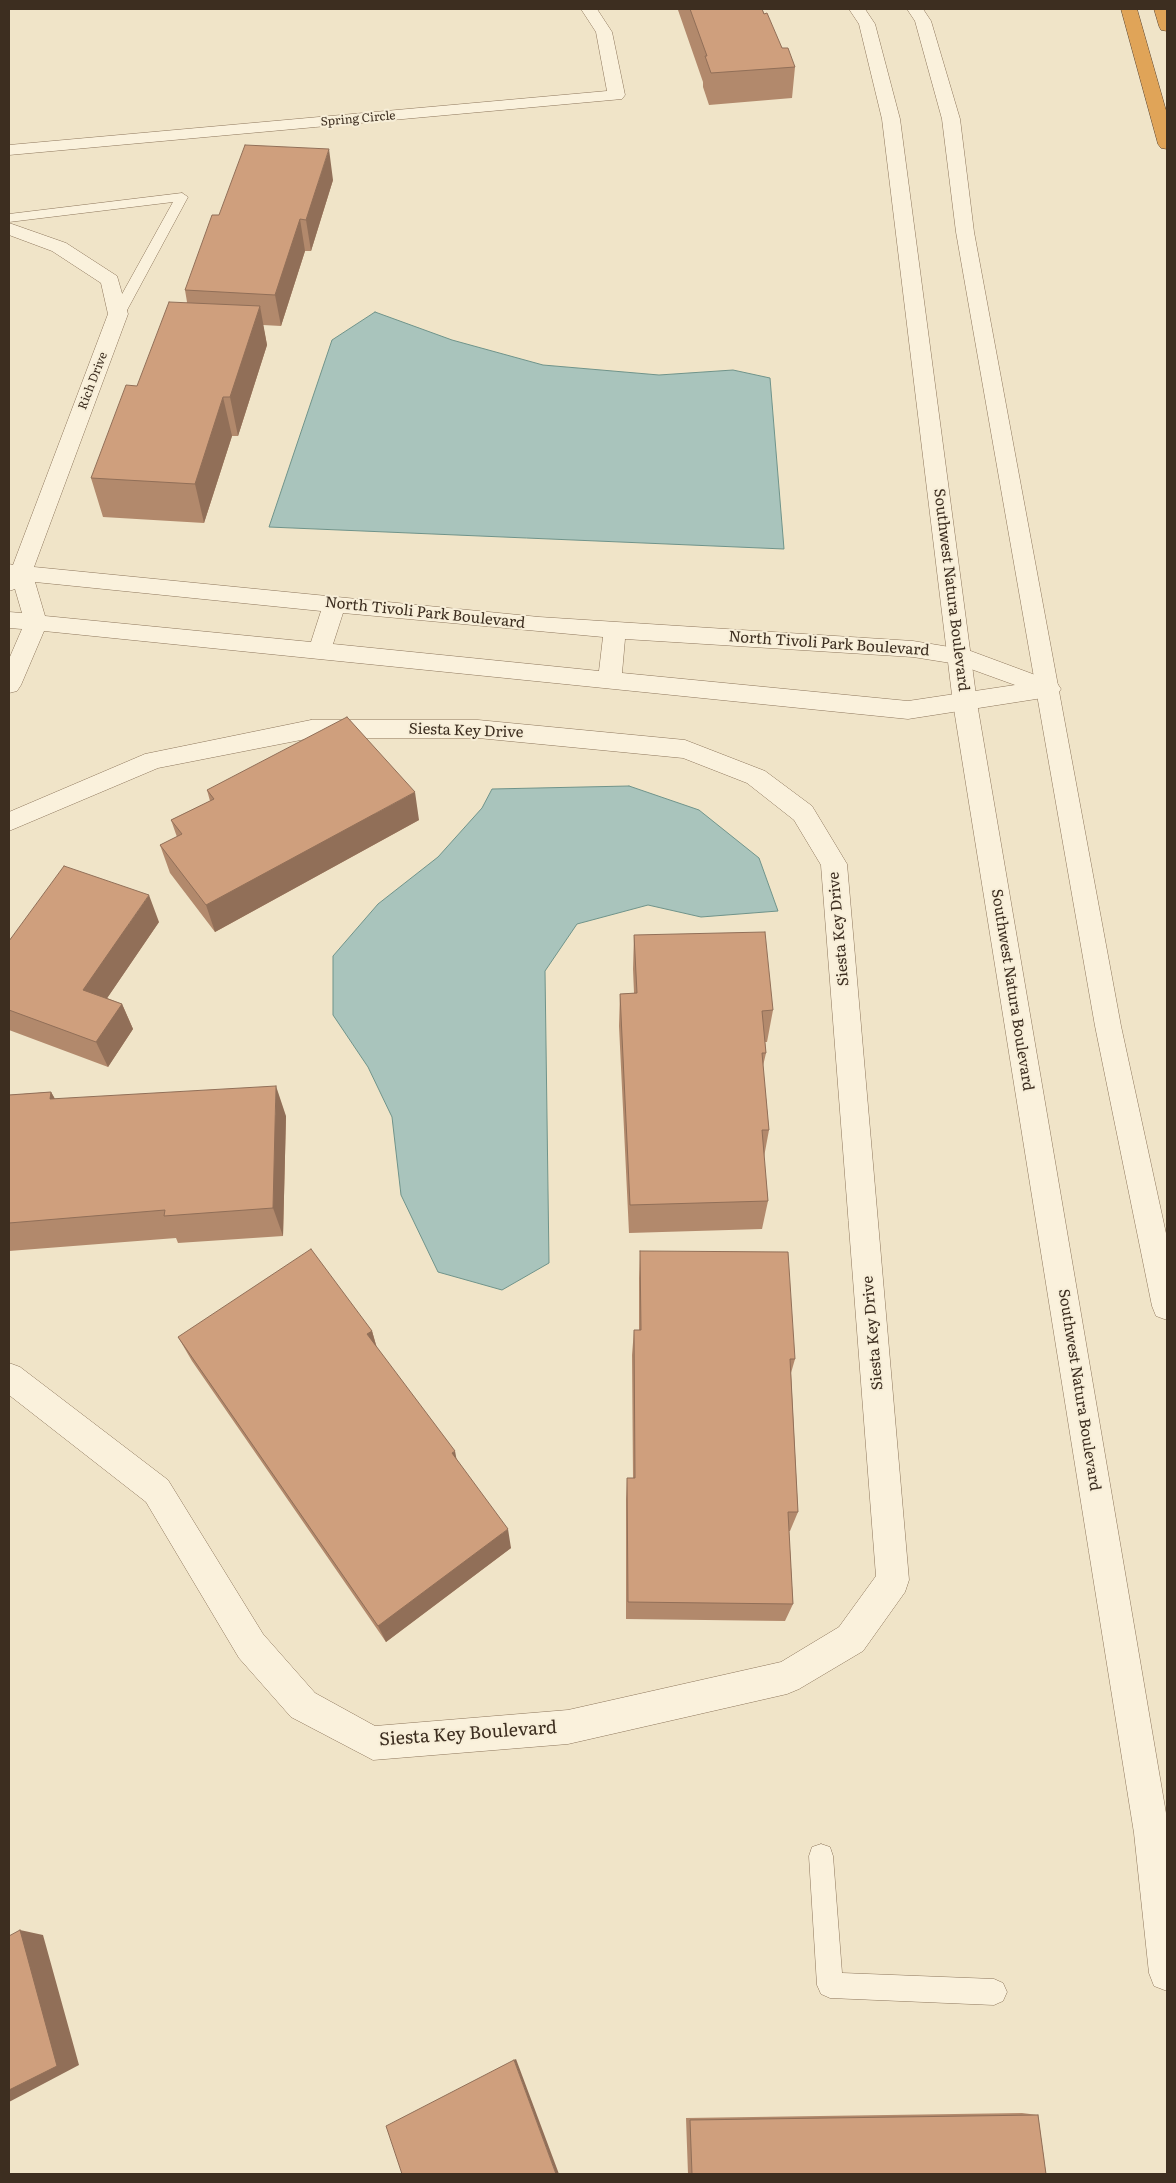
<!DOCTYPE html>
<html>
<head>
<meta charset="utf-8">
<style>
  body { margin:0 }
  #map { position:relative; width:1176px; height:2183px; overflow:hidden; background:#f0e4c8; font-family:Literata,serif }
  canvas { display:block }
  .frame { position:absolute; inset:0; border:10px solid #3d2e20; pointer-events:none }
</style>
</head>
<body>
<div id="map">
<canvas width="1176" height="2183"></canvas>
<div class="frame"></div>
</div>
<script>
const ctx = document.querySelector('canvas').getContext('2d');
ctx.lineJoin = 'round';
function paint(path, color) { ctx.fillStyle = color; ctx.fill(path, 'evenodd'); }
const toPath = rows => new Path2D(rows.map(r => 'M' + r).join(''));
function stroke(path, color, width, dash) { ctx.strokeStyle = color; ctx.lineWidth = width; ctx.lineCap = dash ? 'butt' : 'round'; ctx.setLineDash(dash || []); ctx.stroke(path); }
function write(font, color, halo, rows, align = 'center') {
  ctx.font = font + ' Literata,serif'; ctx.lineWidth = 4; ctx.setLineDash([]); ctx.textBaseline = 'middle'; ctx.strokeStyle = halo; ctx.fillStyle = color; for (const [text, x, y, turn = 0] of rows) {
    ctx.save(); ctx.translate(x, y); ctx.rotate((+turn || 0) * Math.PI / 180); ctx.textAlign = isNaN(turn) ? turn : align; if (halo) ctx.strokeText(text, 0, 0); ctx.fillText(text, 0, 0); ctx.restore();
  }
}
const water = toPath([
  [375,312,452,340,543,365,659,375,733,370,770,378,784,549,269,527,332,340,375,312],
  [629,786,699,810,759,858,778,911,701,917,648,905,577,924,545,971,549,1263,502,1290,438,1272,401,1195,392,1117,368,1067,333,1015,333,956,378,904,438,857,482,808,492,789,629,786]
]);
paint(water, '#a9c4bc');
stroke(water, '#6f938a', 1);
const service = toPath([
  [182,193,188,197,125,314,118,318,111,314,173,202,9,222,9,214,182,193],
  [821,1844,830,1847,833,1856,842,1973,994,1979,1003,1983,1007,1992,1003,2001,994,2005,830,1998,821,1994,817,1985,809,1856,812,1847,821,1844]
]);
const minor = toPath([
  [581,9,597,9,612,32,625,95,622,99,9,155,9,145,607,91,596,32,581,9],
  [9,223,66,243,117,276,128,314,34,567,539,617,913,641,968,650,1057,683,1061,689,1057,695,1049,697,908,719,44,631,21,685,17,691,9,693,9,659,22,629,9,628,9,612,22,613,15,589,9,591,9,564,13,565,108,314,101,283,52,251,9,235,9,223],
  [35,582,321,611,311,642,45,616,35,582],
  [343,613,603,637,599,671,333,644,343,613],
  [625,639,913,657,957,664,1015,685,908,701,622,673,625,639],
  [311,720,478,720,685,740,765,771,812,806,847,864,909,1580,905,1592,863,1651,799,1689,787,1694,568,1744,373,1760,291,1717,239,1658,146,1502,9,1395,9,1363,20,1367,168,1480,263,1634,315,1693,375,1726,568,1710,781,1662,839,1627,876,1576,821,865,794,820,747,783,683,758,478,738,311,738,158,768,9,831,9,812,145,754,311,720]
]);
const tertiary = toPath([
  [849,9,865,9,875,24,900,119,977,703,1167,1819,1167,1991,1154,1986,1149,1973,1134,1833,953,703,882,119,859,24,849,9],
  [907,9,923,9,931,21,960,119,974,232,1121,1026,1167,1238,1167,1320,1156,1316,1152,1306,1095,1026,956,232,942,119,915,21,907,9]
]);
const motorway = toPath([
  [1121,9,1137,9,1167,114,1167,149,1161,148,1158,144,1121,9],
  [1154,9,1167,9,1167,31,1161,30,1159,26,1154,9]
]);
stroke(service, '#8d765c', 1);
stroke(minor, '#8d765c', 1);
stroke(tertiary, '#8d765c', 1);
stroke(motorway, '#5b4430', 1);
paint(service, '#faf1dc');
paint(minor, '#faf1dc');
paint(tertiary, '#faf1dc');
paint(motorway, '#e0a458');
paint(toPath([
  [672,9,762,9,782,48,795,67,792,98,709,105,703,87,703,82,678,10,672,10],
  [333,180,311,251,305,251,281,326,263,325,267,345,238,436,232,436,204,523,103,517,91,478,137,386,187,302,185,290,219,215],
  [207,790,419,820,215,932,170,873,160,845,177,837,171,820,210,801],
  [159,922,107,998,122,1004,133,1029,108,1067,9,1030,9,941],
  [634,935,773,1010,767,1042,765,1042,766,1053,763,1066,769,1130,764,1157,768,1201,762,1229,629,1233,619,1026,620,994,634,993,633,969],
  [51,1092,55,1099,286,1116,283,1236,178,1243,176,1238,9,1251,9,1095],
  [640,1251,795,1359,791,1373,798,1512,790,1531,789,1531,793,1604,785,1621,626,1619,626,1499,627,1478,633,1478,632,1355,634,1330,639,1330,639,1278],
  [372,1331,377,1348,457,1460,511,1548,386,1642,192,1361,178,1337],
  [1022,2113,1038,2115,1046,2174,688,2174,686,2118]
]), '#b2896c');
paint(toPath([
  [329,149,333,180,311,251,306,220],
  [300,219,305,251,281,326,275,295],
  [260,306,267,345,238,436,230,397],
  [223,397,232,436,204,523,195,484],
  [415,792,419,820,215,932,206,905],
  [149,895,159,922,95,1016,83,990],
  [122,1004,133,1029,108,1067,96,1042],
  [276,1086,286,1116,283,1236,273,1208],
  [51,1092,68,1122,50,1099],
  [372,1331,379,1356,367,1334],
  [455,1451,459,1472,452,1453],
  [508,1529,511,1548,386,1642,378,1626],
  [20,1930,43,1935,79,2065,9,2102,9,2090],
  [516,2059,559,2174,556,2174,514,2060]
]), '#916f58');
const building = toPath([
  [690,9,762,9,764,14,767,13,782,48,788,48,795,67,711,73,705,56,707,56,690,9],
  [245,145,329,149,306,220,300,219,275,295,185,290,212,215,219,215,245,145],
  [169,302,260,306,230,397,223,397,195,484,91,478,126,385,137,386,169,302],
  [347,717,415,792,206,905,160,845,182,834,171,820,214,799,207,790,347,717],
  [64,866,149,895,83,990,122,1004,96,1042,9,1010,9,941,64,866],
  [765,932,773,1010,762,1011,766,1053,762,1053,769,1130,762,1130,768,1201,630,1205,620,994,637,993,634,935,765,932],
  [276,1086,273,1208,164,1216,165,1210,9,1223,9,1095,51,1092,50,1099,276,1086],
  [311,1249,372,1331,367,1334,455,1451,452,1453,508,1529,378,1626,178,1337,311,1249],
  [640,1251,788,1252,795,1359,790,1359,798,1512,788,1512,793,1604,628,1602,627,1478,635,1478,634,1330,641,1330,640,1251],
  [20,1930,57,2066,9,2090,9,1936,20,1930],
  [514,2060,556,2174,402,2174,386,2126,514,2060],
  [1038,2115,1046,2174,692,2174,690,2120,1038,2115]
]);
paint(building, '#cf9f7d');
stroke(building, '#916f58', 1);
write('12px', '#3d2e20', '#f7eed8', [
  ["Spring Circle",358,119,-5],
  ["Rich Drive",93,381,-69]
]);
write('15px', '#3d2e20', '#f7eed8', [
  ["Southwest Natura Boulevard",951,590,83],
  ["North Tivoli Park Boulevard",425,613,6],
  ["North Tivoli Park Boulevard",829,644,4],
  ["Siesta Key Drive",466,731,2],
  ["Siesta Key Drive",839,929,-95],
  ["Southwest Natura Boulevard",1012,990,81],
  ["Siesta Key Drive",873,1333,-95],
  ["Southwest Natura Boulevard",1079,1390,81]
]);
write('18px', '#3d2e20', '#f7eed8', [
  ["Siesta Key Boulevard",468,1734,-4]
]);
</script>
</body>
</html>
